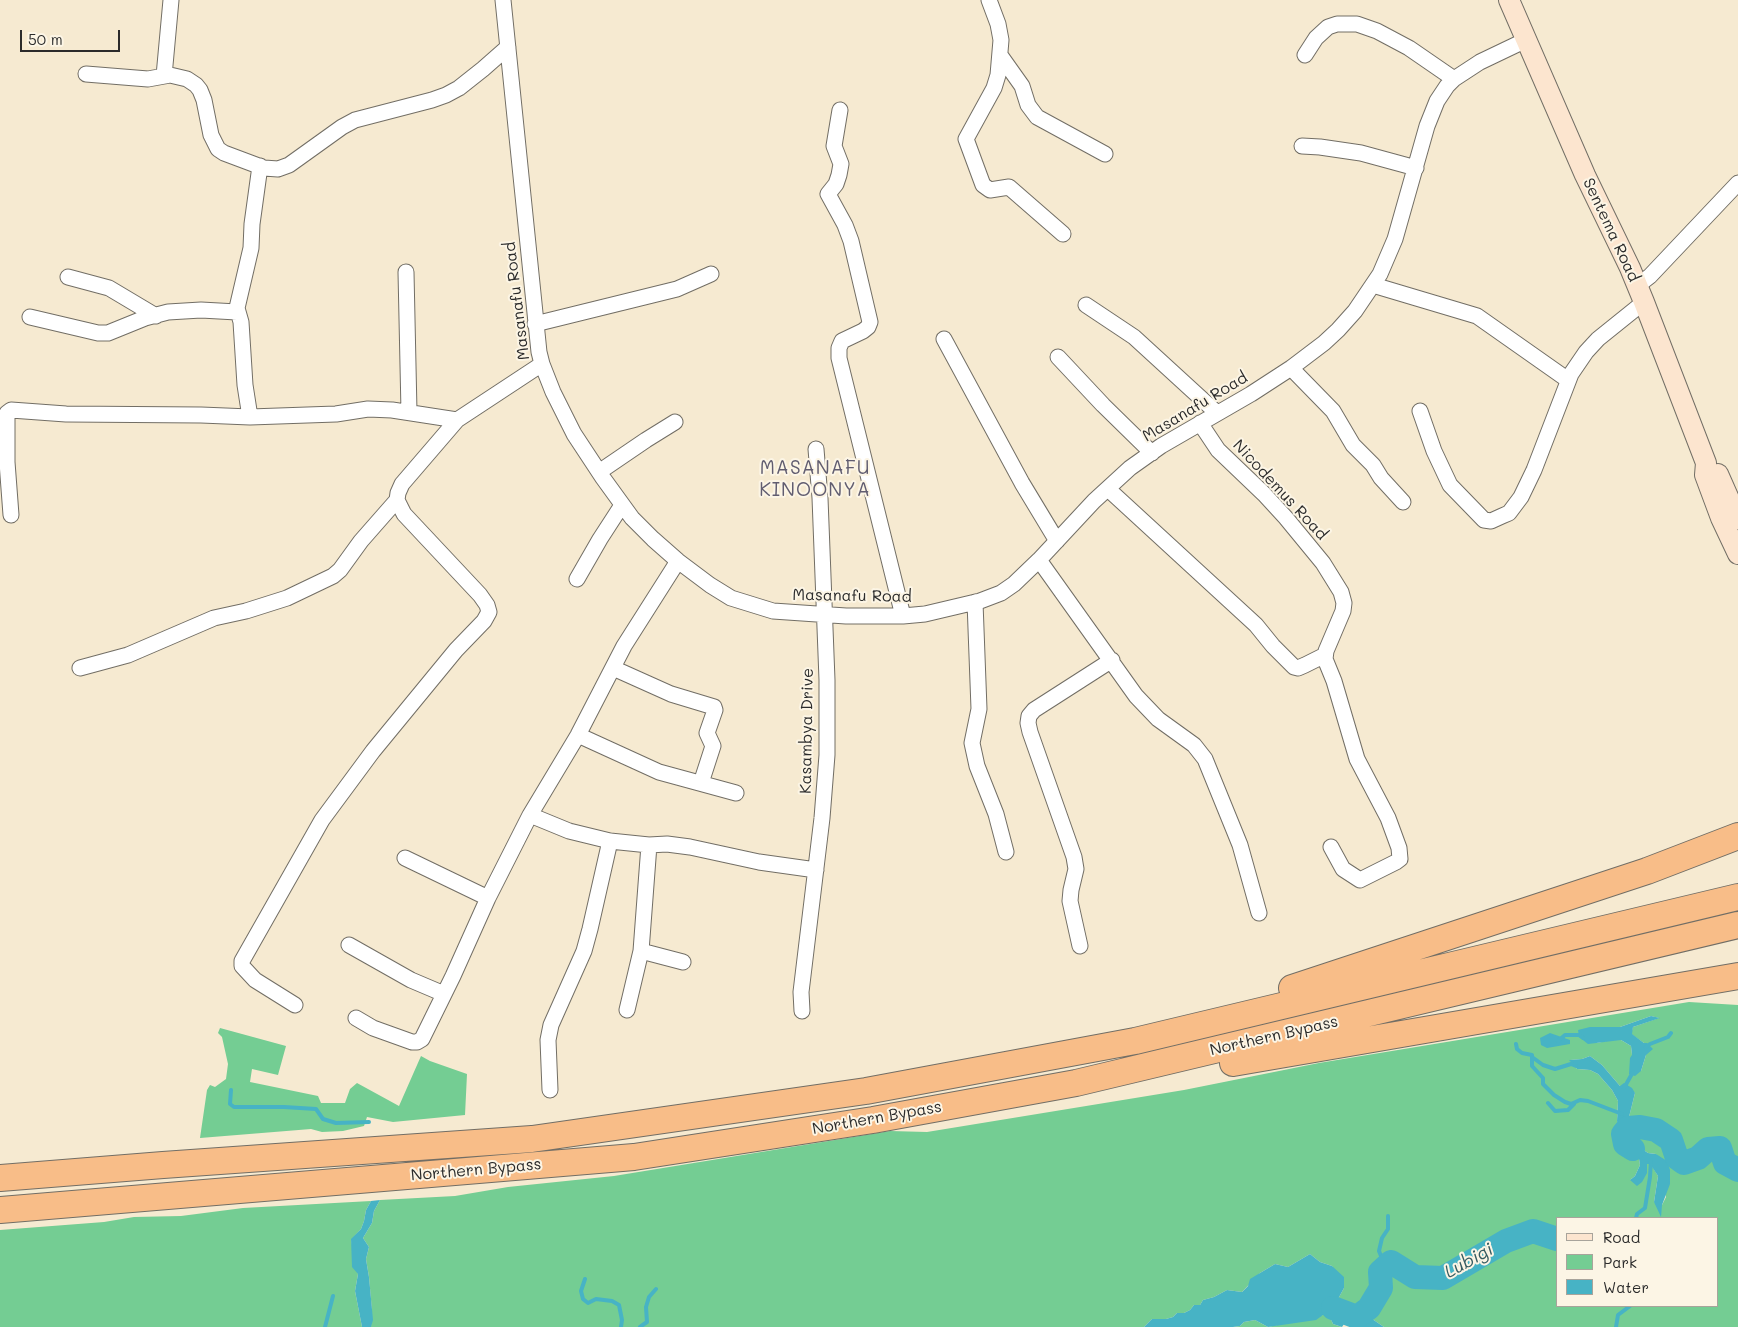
<!DOCTYPE html>
<html>
<head>
<meta charset="utf-8">
<style>
  body { margin:0 }
  #map { position:relative; width:1738px; height:1327px; overflow:hidden; background:#f6ead1; font-family:Mali,sans-serif }
  canvas { display:block }
  .legend { position:absolute; left:1556px; top:1217px; width:162px; height:90px; box-sizing:border-box; background:#fcf5e5; border:1px solid #a8a49b; margin:0; padding:6px 9px; list-style:none; font-size:15px; color:#2b2b2b }
  .legend li { display:flex; align-items:center; gap:10px; height:25px }
  .legend b { width:25px; border:1px solid #a8a49b }
  .scale { position:absolute; left:20px; top:30px; width:100px; height:22px; box-sizing:border-box; border:2px solid #2b2b2b; border-top:0; padding-left:6px; font-size:15px; line-height:18px; white-space:nowrap; color:#2b2b2b; -webkit-text-stroke:4px #fcf5e5; paint-order:stroke }
</style>
</head>
<body>
<div id="map">
<canvas width="1738" height="1327"></canvas>
<ul class="legend">
<li><b style="height:6px;background:#fce5cf"></b>Road</li>
<li><b style="height:14px;background:#74cd93"></b>Park</li>
<li><b style="height:14px;background:#47b3c5"></b>Water</li>
</ul>
<div class="scale">50 m</div>
</div>
<script>
const ctx = document.querySelector('canvas').getContext('2d');
ctx.lineJoin = 'round';
function paint(path, color) { ctx.fillStyle = color; ctx.fill(path, 'evenodd'); }
const toPath = rows => new Path2D(rows.map(r => 'M' + r).join(''));
function stroke(path, color, width, dash) { ctx.strokeStyle = color; ctx.lineWidth = width; ctx.lineCap = dash ? 'butt' : 'round'; ctx.setLineDash(dash || []); ctx.stroke(path); }
function write(font, color, halo, rows, align = 'center') {
  ctx.font = font + ' Mali,sans-serif'; ctx.lineWidth = 4; ctx.setLineDash([]); ctx.textBaseline = 'middle'; ctx.strokeStyle = halo; ctx.fillStyle = color; for (const [text, x, y, turn = 0] of rows) {
    ctx.save(); ctx.translate(x, y); ctx.rotate((+turn || 0) * Math.PI / 180); ctx.textAlign = isNaN(turn) ? turn : align; if (halo) ctx.strokeText(text, 0, 0); ctx.fillText(text, 0, 0); ctx.restore();
  }
}
paint(toPath([
  [1689,1002,1738,1005,1738,1327,1384,1327,1359,1310,1341,1309,1338,1299,1344,1288,1332,1266,1320,1262,1310,1254,1288,1267,1275,1264,1260,1273,1242,1292,1227,1290,1214,1297,1203,1300,1200,1305,1194,1305,1190,1310,1184,1313,1177,1313,1173,1317,1166,1319,1152,1319,1144,1327,371,1327,372,1311,369,1277,366,1259,369,1247,363,1238,372,1223,374,1211,380,1200,455,1196,508,1187,614,1176,890,1131,927,1132,1184,1090,1319,1063],
  [1651,1016,1659,1018,1633,1027,1631,1034,1644,1043,1647,1043,1646,1055,1641,1071,1632,1055,1631,1046,1621,1040,1611,1040,1597,1043,1590,1027,1620,1027],
  [1590,1056,1602,1065,1620,1086,1635,1093,1629,1117,1631,1131,1629,1135,1635,1144,1648,1153,1656,1154,1666,1197,1662,1205,1654,1202,1658,1176,1650,1163,1647,1164,1646,1173,1630,1180,1635,1176,1640,1165,1639,1159,1629,1151,1621,1140,1617,1121,1618,1101,1612,1090,1598,1074,1590,1070,1577,1069,1570,1060,1582,1059],
  [1557,1218,1717,1218,1717,1306,1557,1306],
  [1400,1264,1413,1275,1423,1278,1414,1285,1395,1270,1388,1270,1384,1274,1380,1282,1371,1272,1375,1265],
  [220,1028,286,1046,278,1075,252,1069,250,1082,318,1096,321,1103,345,1103,350,1089,357,1083,399,1106,421,1056,430,1061,467,1074,465,1115,393,1122,367,1117,364,1126,343,1131,322,1132,311,1129,200,1138,207,1090,210,1085,215,1087,226,1079,228,1064,222,1037,218,1033],
  [371,1201,366,1210,364,1221,361,1229,351,1240,358,1274,355,1291,362,1327,0,1327,0,1230,104,1222,134,1217,181,1216,243,1208],
  [1323,1315,1329,1315,1333,1324,1342,1327,1233,1327,1240,1326,1244,1322,1255,1320,1268,1327]
]), '#74cd93');
paint(toPath([
  [1651,1016,1660,1018,1633,1027,1632,1034,1644,1043,1647,1043,1653,1049,1646,1055,1641,1071,1635,1076,1629,1074,1630,1058,1632,1055,1631,1046,1621,1040,1588,1044,1579,1037,1578,1030,1590,1027,1620,1027],
  [1550,1033,1570,1040,1570,1044,1547,1048,1541,1045,1540,1038],
  [1590,1056,1602,1065,1620,1086,1624,1083,1632,1088,1635,1093,1629,1117,1631,1131,1629,1135,1635,1144,1648,1153,1656,1154,1667,1161,1670,1170,1670,1184,1662,1205,1661,1217,1654,1202,1658,1176,1650,1164,1647,1164,1647,1173,1642,1182,1637,1186,1630,1180,1635,1176,1640,1165,1639,1159,1629,1151,1621,1140,1617,1121,1618,1101,1612,1090,1598,1074,1590,1070,1577,1069,1569,1060,1582,1059],
  [380,1200,374,1211,372,1223,363,1238,369,1247,366,1259,369,1277,373,1320,371,1327,362,1327,355,1291,358,1274,352,1267,351,1239,361,1229,364,1221,366,1210,371,1201],
  [1310,1254,1320,1262,1332,1266,1344,1277,1344,1288,1338,1299,1341,1309,1359,1310,1384,1327,1351,1327,1348,1324,1344,1324,1342,1327,1333,1324,1329,1315,1323,1315,1316,1320,1268,1327,1255,1320,1244,1322,1240,1326,1233,1327,1144,1327,1152,1319,1166,1319,1173,1317,1177,1313,1184,1313,1190,1310,1194,1305,1200,1305,1203,1300,1214,1297,1227,1290,1242,1292,1248,1286,1250,1279,1275,1264,1288,1267],
  [1386,1260,1400,1264,1413,1275,1423,1278,1414,1285,1395,1270,1388,1270,1384,1274,1380,1282,1371,1272,1376,1261]
]), '#47b3c5');
stroke(toPath([
  [1558,1041,1565,1035,1579,1035,1583,1038],
  [1516,1044,1517,1049,1522,1053,1532,1055,1532,1066,1543,1078,1543,1084,1554,1095,1565,1102,1571,1104,1580,1100,1588,1101,1622,1114],
  [1646,1047,1650,1044,1668,1037,1671,1033],
  [1532,1057,1543,1065,1555,1069,1571,1064,1576,1066],
  [1624,1088,1633,1072],
  [231,1090,230,1104,234,1107,284,1107,316,1109,323,1119,336,1123,369,1122],
  [1548,1103,1555,1111,1568,1110,1574,1104],
  [1636,1218,1637,1214,1645,1208,1650,1177,1651,1160],
  [1386,1263,1381,1256,1379,1251,1382,1238,1388,1229,1388,1216],
  [585,1279,581,1291,583,1299,588,1303,596,1299,612,1301,619,1305,622,1320,621,1327],
  [325,1327,333,1296],
  [640,1327,647,1322,646,1307,649,1297,656,1289],
  [1616,1327,1618,1315,1630,1306]
]), '#47b3c5', 4);
stroke(toPath([
  [1633,1149,1625,1144,1623,1134,1628,1128,1640,1127,1656,1130,1671,1140,1677,1158,1684,1163,1698,1158,1708,1149,1720,1148,1725,1163,1738,1170],
  [1333,1308,1357,1317,1369,1308,1381,1288,1380,1272,1391,1262,1415,1277,1443,1278,1506,1241,1533,1231,1557,1239]
]), '#47b3c5', 24);
const street = toPath([
  [503,0,539,352,542,364,553,392,574,434,603,478,632,518,653,539,678,561,710,585,731,598,773,611,846,616,903,616,925,614,980,601,1001,593,1014,584,1039,560,1094,501,1130,468,1161,446,1251,394,1291,368,1324,343,1338,330,1355,311,1380,274,1395,239,1427,126,1437,101,1447,86,1454,79,1480,62,1526,40],
  [989,0,998,24,1001,40,998,75,994,88,966,139,983,185,990,190,1009,187,1063,234],
  [1000,55,1022,86,1028,105,1037,117,1105,154],
  [1305,55,1316,38,1328,27,1337,24,1357,24,1377,31,1409,48,1454,79],
  [86,74,148,79,170,75,187,79,196,85,200,90,204,100,211,135,218,149,224,153,264,168,278,169,289,165,342,127,355,120,432,100,446,95,459,88,483,69,508,47],
  [164,76,171,0],
  [840,110,834,146,841,164,839,175,836,184,828,194,845,225,851,241,870,322,868,327,863,331,842,341,839,348,839,358,903,616],
  [1302,146,1320,147,1361,153,1416,168],
  [406,272,409,412],
  [68,277,109,288,156,316],
  [1373,285,1477,316,1568,380],
  [1637,286,1650,276,1738,183],
  [1086,305,1134,337,1217,413],
  [30,317,98,333,108,333,145,318,168,312,201,310,237,312],
  [535,324,677,289,711,274],
  [944,339,1022,483,1057,541],
  [1058,357,1103,405,1152,453],
  [1291,368,1333,411,1353,445,1373,465,1381,478,1403,502],
  [1420,411,1434,451,1450,485,1484,520,1491,521,1502,516,1509,513,1521,497,1534,470,1571,374,1586,352,1598,339,1644,302],
  [250,417,245,385,241,322,237,308,251,248,252,224,260,166],
  [1200,423,1218,450,1264,494,1286,518,1323,563,1341,592,1344,603,1343,611,1326,651,1325,659,1334,681,1357,759,1388,818,1399,848,1400,859,1396,862,1360,880,1343,869,1331,847],
  [599,472,646,440,675,422],
  [1108,489,1256,625,1273,646,1294,667,1298,668,1305,665,1325,655],
  [11,515,7,462,7,413,11,410,66,414,201,415,250,417,336,414,368,409,392,410,457,420],
  [1039,560,1136,696,1158,719,1194,745,1205,759,1240,845,1259,913],
  [577,579,600,539,622,505],
  [975,602,979,709,972,743,977,766,996,814,1006,852],
  [80,668,128,655,214,618,246,611,287,598,333,576,340,570,361,541,397,500],
  [613,668,671,694,714,707,715,710,707,733,713,746,701,783],
  [578,735,659,772,736,793],
  [530,815,569,831,610,841,649,845,667,844,690,847,759,862,816,870],
  [405,858,488,898],
  [349,945,411,980,444,994],
  [1080,946,1070,901,1071,890,1076,869,1074,857,1030,732,1028,723,1029,716,1034,710,1112,660],
  [641,951,683,962],
  [295,1005,255,980,242,966,242,961,322,820,373,751,456,650,484,621,489,612,487,605,480,595,404,514,397,500,398,493,402,484,457,420,542,364],
  [627,1010,641,951,649,845],
  [802,1011,801,992,822,818,827,755,827,680,820,498,816,449],
  [356,1018,373,1028,412,1042,417,1042,422,1039,453,976,488,898,530,815,578,735,624,646,678,561],
  [550,1090,548,1040,551,1025,584,951,590,929,610,841]
]);
const secondary = toPath([
  [1509,0,1585,175,1630,268,1644,302,1706,463,1705,475,1721,518,1738,554],
  [1718,474,1738,519]
]);
const highway = toPath([
  [1292,988,1647,871,1738,836],
  [1233,1063,1738,976],
  [0,1178,163,1165,532,1139,866,1091,1135,1041,1738,897],
  [0,1210,634,1157,873,1120,1076,1083,1738,925]
]);
stroke(street, '#726e65', 17);
stroke(secondary, '#726e65', 22);
stroke(highway, '#726e65', 28);
stroke(street, '#fff', 15);
stroke(secondary, '#fce5cf', 20);
stroke(highway, '#f8bd88', 26);
write('16px', '#2b2b2b', '#fcf5e5', [
  ["Sentema Road",1611,230,65],
  ["Masanafu Road",517,301,-97],
  ["Masanafu Road",1195,407,-31],
  ["Nicodemus Road",1280,490,47],
  ["Masanafu Road",852,596,1],
  ["Kasambya Drive",807,731,-89],
  ["Northern Bypass",1274,1036,-13],
  ["Northern Bypass",877,1118,-10],
  ["Northern Bypass",476,1170,-5]
]);
write('italic 18px', '#355b61', '#fcf5e5', [
  ["Lubigi",1469,1261,-29]
]);
ctx.letterSpacing = '1px';
write('19px', '#615d70', '#fcf5e5', [
  ["MASANAFU",815,468],
  ["KINOONYA",815,490]
]);
ctx.letterSpacing = '0px';
</script>
</body>
</html>
